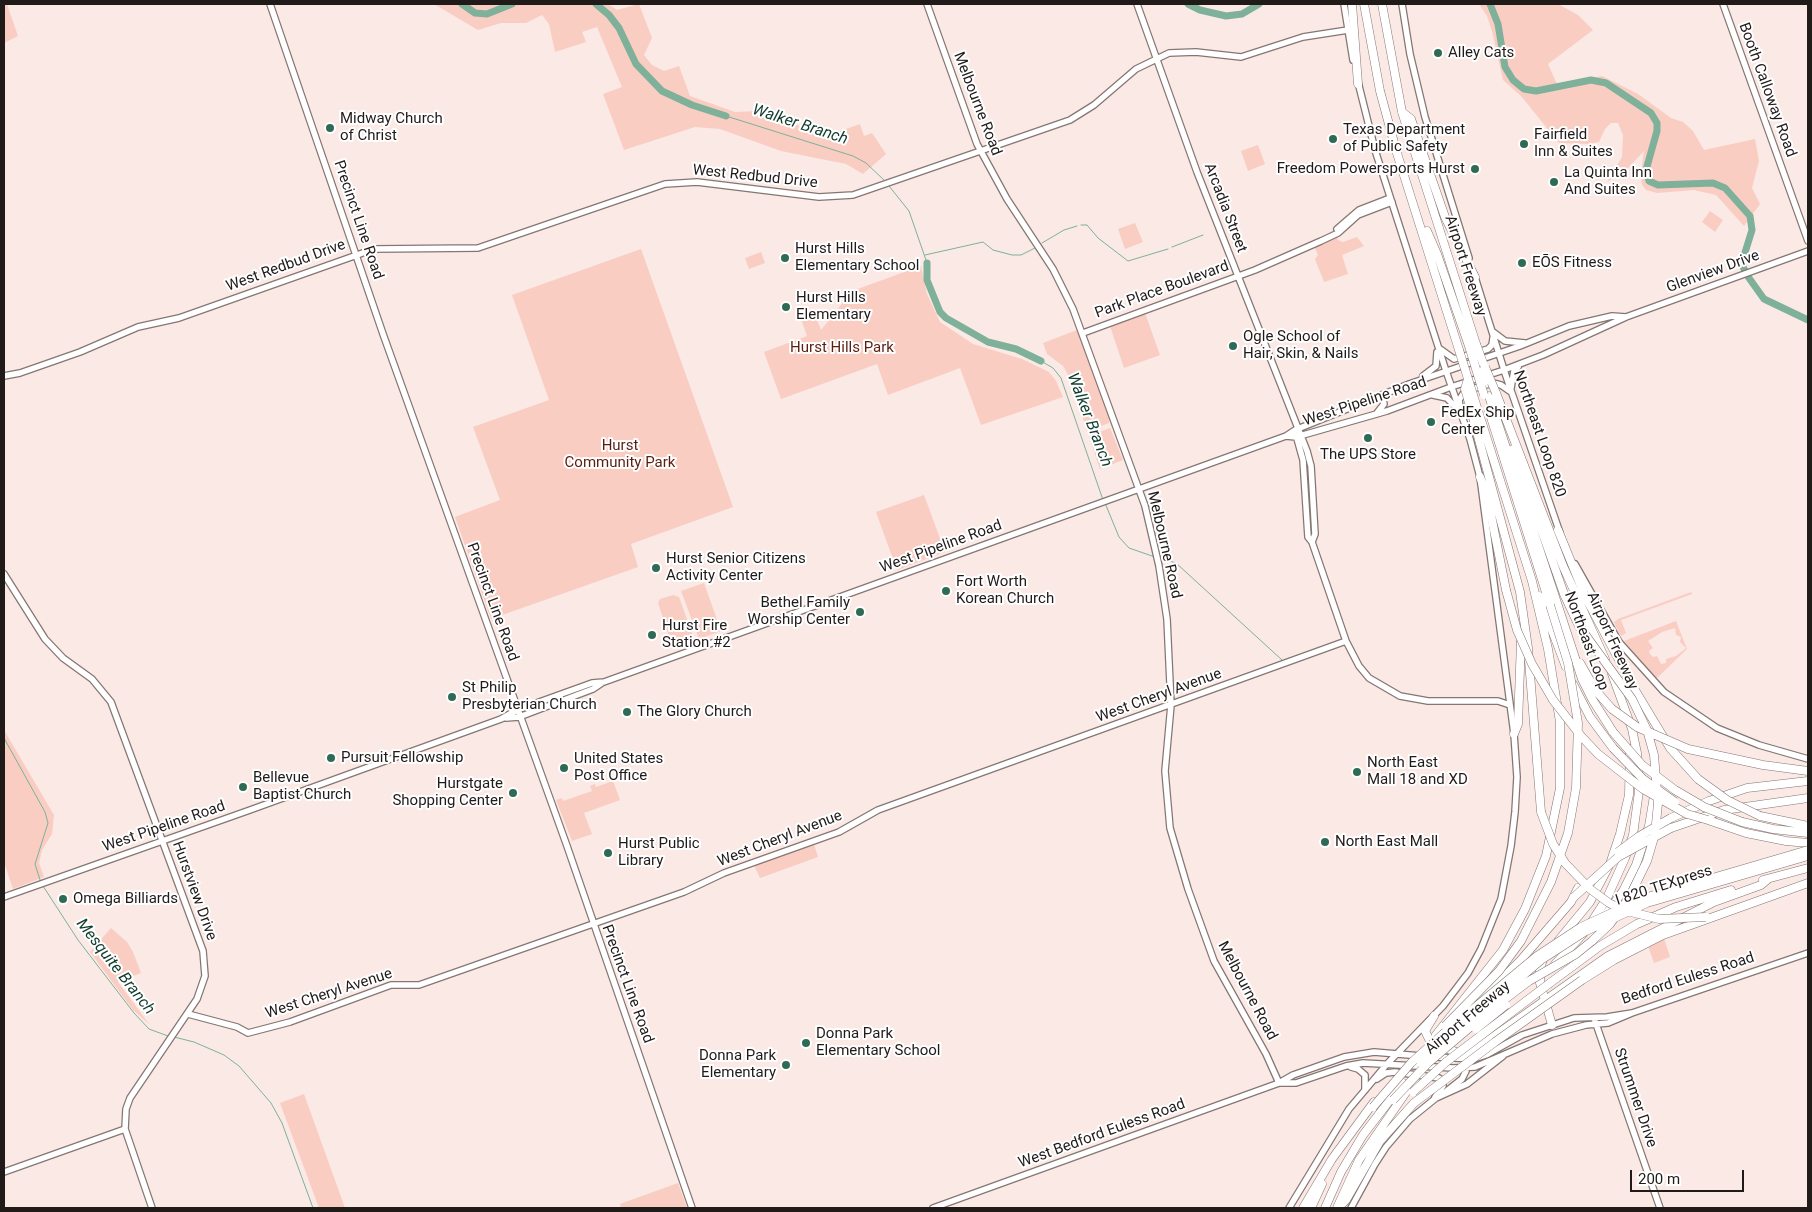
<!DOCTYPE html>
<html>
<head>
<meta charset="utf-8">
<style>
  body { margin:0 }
  #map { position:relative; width:1812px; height:1212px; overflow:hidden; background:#fae9e5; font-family:Roboto,sans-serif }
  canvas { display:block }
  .frame { position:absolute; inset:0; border:5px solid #201a19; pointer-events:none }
  .scale { position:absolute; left:1630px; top:1170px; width:114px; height:22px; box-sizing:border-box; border:2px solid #201a19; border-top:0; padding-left:6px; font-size:15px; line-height:18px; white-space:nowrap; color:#201a19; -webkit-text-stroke:4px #fff; paint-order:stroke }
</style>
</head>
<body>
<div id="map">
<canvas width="1812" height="1212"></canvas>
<div class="frame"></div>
<div class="scale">200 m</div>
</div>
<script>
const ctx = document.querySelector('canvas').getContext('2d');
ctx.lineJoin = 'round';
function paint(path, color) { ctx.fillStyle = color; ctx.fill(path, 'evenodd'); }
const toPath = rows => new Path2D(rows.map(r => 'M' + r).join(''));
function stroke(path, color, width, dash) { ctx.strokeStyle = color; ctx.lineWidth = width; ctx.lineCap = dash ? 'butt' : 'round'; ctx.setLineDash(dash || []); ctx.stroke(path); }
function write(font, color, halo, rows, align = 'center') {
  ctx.font = font + ' Roboto,sans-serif'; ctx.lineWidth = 4; ctx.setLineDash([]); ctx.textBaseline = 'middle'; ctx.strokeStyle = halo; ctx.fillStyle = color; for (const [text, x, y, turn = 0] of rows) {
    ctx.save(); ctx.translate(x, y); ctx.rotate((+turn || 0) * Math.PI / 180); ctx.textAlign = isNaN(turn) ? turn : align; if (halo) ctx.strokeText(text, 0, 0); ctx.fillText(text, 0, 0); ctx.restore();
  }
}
paint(toPath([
  [4,4,7,4,18,36,4,43],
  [434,4,608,4,617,10,639,4,652,38,644,55,652,65,664,71,679,66,690,96,735,112,758,111,827,136,860,124,864,136,872,133,886,154,863,174,846,164,781,151,720,129,695,127,624,150,603,94,622,87,597,27,582,32,586,42,555,52,549,24,542,15,526,23,501,23,478,30],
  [1479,4,1558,4,1578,15,1593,30,1548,64,1557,84,1602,76,1638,94,1671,118,1683,122,1693,131,1704,150,1755,139,1759,161,1752,188,1760,204,1744,226,1716,195,1694,190,1657,193,1646,190,1642,185,1641,173,1644,151,1628,168,1607,182,1622,157,1623,135,1618,123,1611,123,1605,129,1599,142,1588,144,1559,143,1521,96,1503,80,1492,31,1487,16],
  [1258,145,1265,164,1248,171,1241,151],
  [1710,211,1723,220,1715,232,1702,222],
  [1135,223,1143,242,1125,249,1118,229],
  [1337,236,1338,240,1343,242,1357,237,1364,246,1342,255,1348,274,1324,282,1315,259,1318,255,1314,246],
  [641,249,733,507,631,544,638,567,491,619,455,517,500,500,473,427,549,400,512,295],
  [761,252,765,263,749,269,745,258],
  [921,266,927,294,940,322,973,344,1022,359,1049,372,1056,381,1063,397,981,425,960,368,888,395,877,364,781,399,764,352,807,336,801,319,815,314,821,330,852,291],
  [1145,313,1160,355,1124,368,1110,326],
  [1077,330,1110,420,1109,423,1087,431,1071,380,1063,366,1047,354,1043,343],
  [1110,428,1123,460,1100,469,1089,436],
  [924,495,945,552,897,570,876,512],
  [704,583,721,631,699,639,681,591],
  [1691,592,1692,594,1621,620,1626,633,1621,636,1616,627,1614,622,1618,619],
  [673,595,679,597,694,639,691,645,679,649,672,646,658,603,660,599],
  [1676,621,1687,649,1657,678,1654,677,1624,641],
  [1675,628,1676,635,1681,637,1680,642,1686,648,1676,656,1666,659,1666,663,1661,664,1657,656,1653,657,1650,654,1649,651,1653,648,1648,641,1662,632],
  [4,730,54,815,52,834,42,850,39,863,44,877,13,889,4,862],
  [613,781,620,800,584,813,592,834,572,841,556,800,562,798,563,801,592,791,590,786,595,784,596,787],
  [814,844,818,857,760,878,754,865],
  [111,928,127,942,133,952,141,973,118,982,149,1024,133,1010,90,952],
  [1664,938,1670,957,1654,963,1648,946],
  [304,1094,345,1208,319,1208,280,1103],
  [678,1183,687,1208,621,1208,620,1204]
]), '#facdc2');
stroke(toPath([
  [726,116,853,156,866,163,885,181],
  [889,186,909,211,927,263],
  [1081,225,1087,225,1098,238,1128,261,1168,249],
  [1042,243,1064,230,1077,226],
  [1172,247,1203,235],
  [925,255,983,242,993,250,1012,255,1021,255,1035,248],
  [1041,361,1053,368,1061,378,1103,500],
  [1105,503,1119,537,1129,548,1155,557],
  [1159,558,1176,563,1282,660],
  [4,738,45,812,48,823,35,864,41,883],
  [43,886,78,940,134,1013,149,1029,168,1036],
  [174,1037,194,1042,224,1055,239,1066,271,1103,282,1123,313,1208]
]), '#7eb09a', 1);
stroke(toPath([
  [462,4,475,13,487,14,512,4],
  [596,4,609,15,619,28,636,64,662,91,692,105,726,116],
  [1188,4,1200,10,1226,16,1242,14,1259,4],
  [1490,4,1498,24,1505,67,1513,80,1524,89,1536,91,1591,80,1606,83,1651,113,1657,123,1657,131,1646,170,1649,181,1658,185,1713,183,1725,188,1750,216,1752,230,1743,259,1743,267,1749,278,1764,299,1808,320],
  [927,263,927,280,940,312,946,318,988,342,1016,349,1041,361]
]), '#7eb09a', 7);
const secondary = toPath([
  [270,4,383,334,567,846,692,1208],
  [927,4,977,144,1007,199,1053,269,1073,309,1145,506,1159,566,1167,619,1171,705,1165,771,1170,828,1188,889,1214,961,1266,1054,1279,1083],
  [1137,4,1197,172,1307,451,1311,466,1315,534,1312,542],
  [1344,4,1353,60],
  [1402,4,1410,54,1425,117,1469,258],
  [1723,4,1808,241],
  [1337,229,1359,210,1390,198],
  [1474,274,1505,373,1560,533],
  [1493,332,1505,341,1525,343],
  [1083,333,1255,270,1321,241,1338,233,1358,215,1392,202],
  [1440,349,1454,359,1488,349,1492,345,1493,338],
  [4,376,20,373,80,352,138,327,179,318,374,249,478,248,665,184,697,182,819,197,853,195,1070,120,1094,105,1136,69,1169,53,1196,52,1241,57,1303,37,1348,30],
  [1423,376,1436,366,1437,352],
  [1511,388,1514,371,1518,367],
  [1433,395,1447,398,1456,408],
  [1460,407,1459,400,1465,391,1493,383,1501,385,1511,392],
  [1377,413,1384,404,1382,395],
  [1296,435,1303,460,1308,537,1312,542,1346,641,1359,666,1369,678,1400,696,1428,701,1498,701,1510,705],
  [1286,436,1296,437,1387,411,1451,387,1504,370,1543,355,1626,317,1808,251],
  [1575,564,1619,642,1664,692,1717,728,1759,745,1808,759],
  [4,574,45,639,63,658,92,679,111,702,203,951,205,976,197,999,130,1098,126,1109,125,1129,152,1208],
  [506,718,519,717,593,689,602,683],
  [4,897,250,810,501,719,517,710,592,683,604,682,1286,436,1295,430,1409,384,1520,346,1569,326,1612,316,1626,317],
  [188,1014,237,1027,248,1033,290,1022,391,985,419,985,684,892,724,873,839,832,878,810,1346,641],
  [1595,1021,1660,1208],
  [1435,1057,1474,1059,1486,1055,1522,1035,1574,1018,1607,1017,1632,1013,1808,953],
  [1351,1067,1358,1069,1365,1075,1365,1090],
  [1377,1079,1386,1073,1395,1072,1439,1078,1442,1080,1443,1086,1435,1097],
  [1280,1083,1296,1083,1346,1066,1363,1063,1453,1068,1475,1067,1552,1034,1586,1025,1608,1023,1632,1013],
  [1443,1094,1462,1079,1466,1071,1465,1066],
  [4,1172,125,1129],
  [933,1208,1279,1083,1293,1075,1344,1057,1374,1052,1421,1056],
  [1289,1208,1349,1109,1387,1064,1443,1006,1468,973,1481,949,1501,899,1511,846,1515,812,1517,777,1514,734,1480,477,1470,439,1446,371,1375,150,1358,82],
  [1351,1208,1375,1164,1386,1147,1410,1119,1436,1098,1467,1084,1503,1056]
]);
const highway = toPath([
  [1352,4,1358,84],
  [1364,4,1380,91,1396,150,1459,350],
  [1382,4,1402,112,1476,344],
  [1402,112,1411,119,1445,217,1475,277],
  [1427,231,1437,254,1469,346],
  [1496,393,1563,566,1605,659],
  [1489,396,1582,679,1592,699,1613,732],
  [1468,399,1520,592,1528,648,1541,812],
  [1489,411,1550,605],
  [1513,449,1564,594,1579,626],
  [1480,477,1487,495,1506,590],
  [1558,530,1585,596,1635,690,1670,748,1698,779],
  [1539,596,1566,667],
  [1580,663,1596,691,1612,709],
  [1573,684,1590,717,1613,748],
  [1514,734,1518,724,1521,641],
  [1760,816,1808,826],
  [1671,818,1709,801,1747,788,1808,781],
  [1708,820,1746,833,1786,841,1808,843],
  [1742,822,1773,829,1808,833],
  [1671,828,1724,810,1808,798],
  [1763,880,1808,868],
  [1604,917,1623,891,1636,865,1649,826,1655,790],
  [1591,923,1607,898,1625,858,1633,835,1639,791,1637,753,1632,729,1612,674],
  [1558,941,1590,902,1610,864,1620,834,1629,795,1630,749],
  [1544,957,1540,968,1540,983,1552,1025],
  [1555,964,1583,934],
  [1582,980,1614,960,1663,935,1808,883],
  [1550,983,1600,946,1637,924,1676,907,1731,890],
  [1481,999,1520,961,1571,902,1578,888],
  [1434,1016,1425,1031,1431,1043,1462,1054,1473,1051,1608,956,1714,902,1761,885,1767,880],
  [1436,1035,1503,950,1525,909,1546,856,1560,788,1560,722,1548,649,1532,581,1474,398],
  [1340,1206,1346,1200,1380,1141,1414,1103],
  [1303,1208,1332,1159,1374,1102],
  [1311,1208,1322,1184],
  [1325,1208,1341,1172,1363,1135,1403,1083],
  [1337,1208,1359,1160,1409,1088]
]);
stroke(secondary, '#857672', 8);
stroke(highway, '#857672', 9);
stroke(secondary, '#fff', 5.5);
stroke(highway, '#fff', 8);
const highwayBridge = toPath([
  [1476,344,1483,363],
  [1469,346,1484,395],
  [1459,350,1474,398],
  [1485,367,1496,393],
  [1468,379,1465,389,1468,399],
  [1484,382,1482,373,1485,367],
  [1506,590,1517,630,1532,664,1553,700,1581,736,1598,754,1643,789,1687,814,1708,820],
  [1612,709,1637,727,1688,749,1763,765,1808,771],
  [1613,732,1642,765,1675,790,1704,807,1742,822],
  [1613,748,1643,779,1675,802],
  [1698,779,1727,800,1760,816],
  [1541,812,1553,844,1565,863,1590,889,1609,903,1623,910,1659,919,1706,917],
  [1618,852,1638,837,1671,818],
  [1574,897,1618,857,1671,828],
  [1445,1026,1499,971,1521,941,1551,882,1568,833,1576,788,1578,723,1568,663,1550,605],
  [1476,1029,1506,1005],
  [1421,1063,1541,960,1586,931,1647,903,1808,856],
  [1413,1092,1446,1062,1550,983],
  [1393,1100,1428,1063,1488,1012,1529,981,1576,954,1592,941,1610,924,1629,898,1647,861,1655,834,1658,803,1654,755,1647,730,1632,699,1579,626],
  [1414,1103,1495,1042,1582,980],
  [1373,1107,1411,1063,1444,1033,1537,956,1581,927,1644,898,1808,850]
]);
stroke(highwayBridge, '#857672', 9, []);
stroke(highwayBridge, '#fff', 8);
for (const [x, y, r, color] of [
  [1438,53,5,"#2f6a55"],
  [330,128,5,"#2f6a55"],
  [1333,139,5,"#2f6a55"],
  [1524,144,5,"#2f6a55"],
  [1475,169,5,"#2f6a55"],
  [1554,182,5,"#2f6a55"],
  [785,258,5,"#2f6a55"],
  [1522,263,5,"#2f6a55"],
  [786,307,5,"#2f6a55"],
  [1233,346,5,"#2f6a55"],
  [1431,422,5,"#2f6a55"],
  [1368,438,5,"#2f6a55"],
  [656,568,5,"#2f6a55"],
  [946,591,5,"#2f6a55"],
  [860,612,5,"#2f6a55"],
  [652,635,5,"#2f6a55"],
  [452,697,5,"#2f6a55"],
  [627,712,5,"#2f6a55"],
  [331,758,5,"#2f6a55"],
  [564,768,5,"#2f6a55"],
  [1357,772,5,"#2f6a55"],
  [243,787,5,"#2f6a55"],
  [513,793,5,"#2f6a55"],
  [1325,842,5,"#2f6a55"],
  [608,853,5,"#2f6a55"],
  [63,899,5,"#2f6a55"],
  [806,1043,5,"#2f6a55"],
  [786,1065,5,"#2f6a55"]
]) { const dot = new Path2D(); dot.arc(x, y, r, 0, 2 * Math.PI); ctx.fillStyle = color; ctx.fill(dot); stroke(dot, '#fff', 2); }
write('15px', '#201a19', '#fff', [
  ["Alley Cats",1448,53],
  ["Midway Church",340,119],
  ["of Christ",340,136],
  ["Texas Department",1343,130],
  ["of Public Safety",1343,147],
  ["Fairfield",1534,135],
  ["Inn & Suites",1534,152],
  ["Freedom Powersports Hurst",1465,169,"right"],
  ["La Quinta Inn",1564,173],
  ["And Suites",1564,190],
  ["Hurst Hills",795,249],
  ["Elementary School",795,266],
  ["EŌS Fitness",1532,263],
  ["Hurst Hills",796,298],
  ["Elementary",796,315],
  ["Ogle School of",1243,337],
  ["Hair, Skin, & Nails",1243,354],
  ["FedEx Ship",1441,413],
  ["Center",1441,430],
  ["The UPS Store",1368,455,"center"],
  ["Hurst Senior Citizens",666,559],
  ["Activity Center",666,576],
  ["Fort Worth",956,582],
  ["Korean Church",956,599],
  ["Bethel Family",850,603,"right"],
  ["Worship Center",850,620,"right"],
  ["Hurst Fire",662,626],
  ["Station #2",662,643],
  ["St Philip",462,688],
  ["Presbyterian Church",462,705],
  ["The Glory Church",637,712],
  ["Pursuit Fellowship",341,758],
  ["United States",574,759],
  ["Post Office",574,776],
  ["North East",1367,763],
  ["Mall 18 and XD",1367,780],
  ["Bellevue",253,778],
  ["Baptist Church",253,795],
  ["Hurstgate",503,784,"right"],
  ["Shopping Center",503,801,"right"],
  ["North East Mall",1335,842],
  ["Hurst Public",618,844],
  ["Library",618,861],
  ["Omega Billiards",73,899],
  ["Donna Park",816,1034],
  ["Elementary School",816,1051],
  ["Donna Park",776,1056,"right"],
  ["Elementary",776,1073,"right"]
], 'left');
write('15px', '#201a19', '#fff', [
  ["Booth Calloway Road",1767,90,70],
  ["Melbourne Road",977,104,69],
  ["West Redbud Drive",755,177,6],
  ["Arcadia Street",1225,208,69],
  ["Precinct Line Road",358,220,71],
  ["West Redbud Drive",286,266,-20],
  ["Airport Freeway",1465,266,72],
  ["Glenview Drive",1713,272,-20],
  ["Park Place Boulevard",1162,290,-20],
  ["West Pipeline Road",1365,402,-18],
  ["Northeast Loop 820",1539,434,71],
  ["Melbourne Road",1164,545,77],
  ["West Pipeline Road",941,547,-20],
  ["Precinct Line Road",492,602,70],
  ["Northeast Loop",1586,641,70],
  ["Airport Freeway",1612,641,66],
  ["West Cheryl Avenue",1159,696,-20],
  ["West Pipeline Road",164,827,-19],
  ["West Cheryl Avenue",780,839,-21],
  ["I 820 TEXpress",1664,886,-18],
  ["Hurstview Drive",194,891,70],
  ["Bedford Euless Road",1688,979,-18],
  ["Precinct Line Road",627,984,70],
  ["Melbourne Road",1247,991,62],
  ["West Cheryl Avenue",329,994,-18],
  ["Airport Freeway",1468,1018,-40],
  ["Strummer Drive",1635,1098,71],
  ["West Bedford Euless Road",1102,1134,-20]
]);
write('15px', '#5a1f11', '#fff', [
  ["Hurst Hills Park",842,348],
  ["Hurst",620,446],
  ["Community Park",620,463]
]);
write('italic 16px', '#103c2d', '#fff', [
  ["Walker Branch",800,125,18],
  ["Walker Branch",1089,420,69],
  ["Mesquite Branch",115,967,52]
]);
</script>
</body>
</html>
